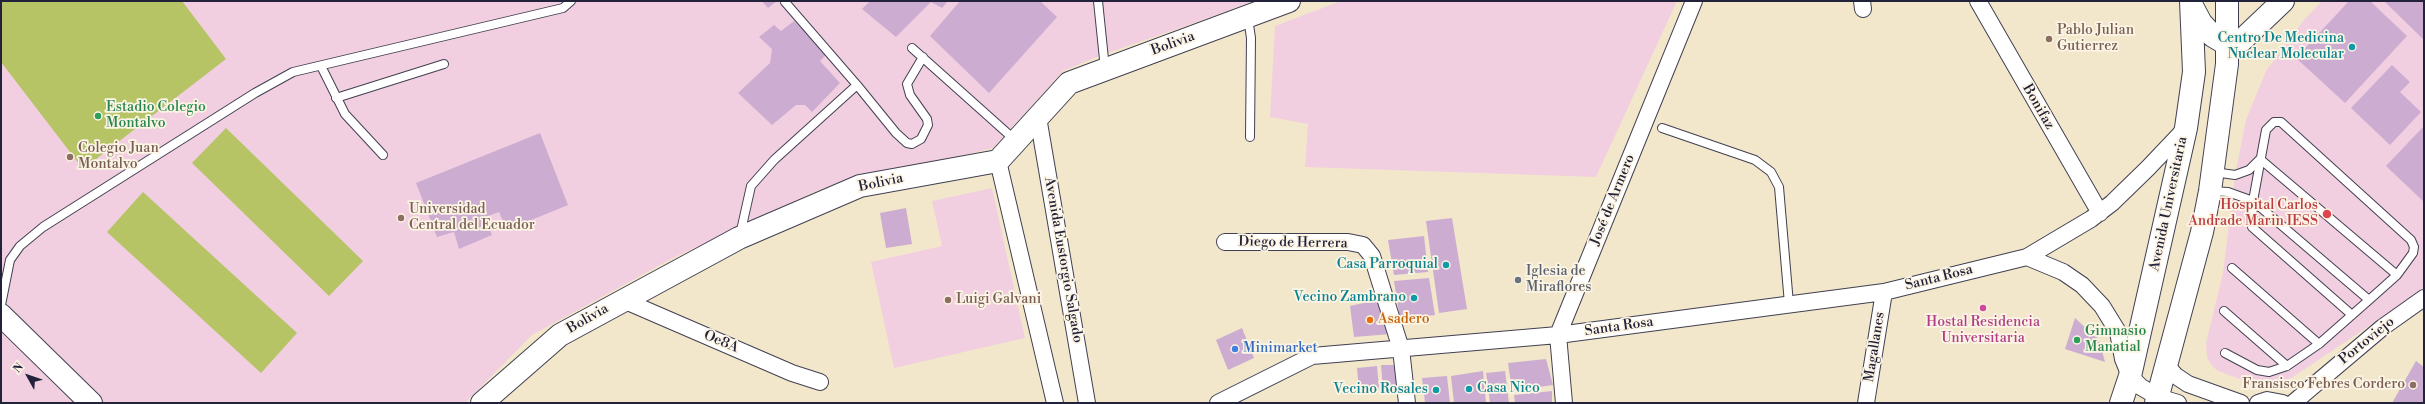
<!DOCTYPE html>
<html>
<head>
<meta charset="utf-8">
<style>
  body { margin:0 }
  #map { position:relative; width:2425px; height:404px; overflow:hidden; background:#f2e7cb; font-family:"Libre Bodoni",serif }
  canvas { display:block }
  .frame { position:absolute; inset:0; border:2px solid #22223b; pointer-events:none }
  .north { position:absolute; left:8px; top:356px; width:40px; height:40px; -webkit-text-stroke:3px #fcf5e5; paint-order:stroke; rotate:310deg; font-size:11px; font-weight:700; line-height:16px; text-align:center; color:#22223b }
  .north::after { content:''; display:block; margin:auto; width:14px; height:18px; background:#22223b; clip-path:polygon(50% 0,100% 100%,50% 72%,0 100%) }
</style>
</head>
<body>
<div id="map">
<canvas width="2425" height="404"></canvas>
<div class="frame"></div>
<div class="north">N</div>
</div>
<script>
const ctx = document.querySelector('canvas').getContext('2d');
ctx.lineJoin = 'round';
function paint(path, color) { ctx.fillStyle = color; ctx.fill(path, 'evenodd'); }
const toPath = rows => new Path2D(rows.map(r => 'M' + r).join(''));
function stroke(path, color, width, dash) { ctx.strokeStyle = color; ctx.lineWidth = width; ctx.lineCap = dash ? 'butt' : 'round'; ctx.setLineDash(dash || []); ctx.stroke(path); }
function write(font, color, halo, rows, align = 'center') {
  ctx.font = font + ' "Libre Bodoni",serif'; ctx.lineWidth = 3.5; ctx.setLineDash([]); ctx.textBaseline = 'middle'; ctx.strokeStyle = halo; ctx.fillStyle = color; for (const [text, x, y, turn = 0] of rows) {
    ctx.save(); ctx.translate(x, y); ctx.rotate((+turn || 0) * Math.PI / 180); ctx.textAlign = isNaN(turn) ? turn : align; if (halo) ctx.strokeText(text, 0, 0); ctx.fillText(text, 0, 0); ctx.restore();
  }
}
paint(toPath([
  [1,1,1257,1,1102,55,1063,71,993,148,816,191,673,258,532,335,465,403,1,403],
  [1341,1,1677,1,1596,177,1305,167,1308,124,1270,117,1275,26],
  [2322,1,2424,1,2424,289,2293,377,2273,386,2259,386,2218,371,2213,367,2207,358,2206,343,2223,273,2235,175,2246,120,2266,71,2304,20],
  [992,188,1025,338,894,368,871,262,942,246,932,201]
]), '#f2cfe0');
paint(toPath([
  [1,1,182,1,226,59,83,169,1,62],
  [226,128,363,261,329,296,192,163],
  [143,192,297,333,261,373,107,232]
]), '#b6c466');
paint(toPath([
  [762,1,777,1,768,8],
  [870,1,948,1,942,8,931,2,896,37,862,9],
  [960,1,1040,1,1057,17,989,93,930,36],
  [2349,1,2370,1,2407,36,2345,103,2296,58],
  [2384,1,2424,1,2424,40],
  [794,21,828,53,820,61,840,83,812,112,805,105,796,105,772,125,738,93,770,63,772,49,759,37,774,25,781,31],
  [2392,65,2410,82,2400,92,2421,112,2390,145,2351,108],
  [2424,126,2424,202,2386,166],
  [540,133,568,205,507,230,499,212,485,217,492,235,459,249,454,232,437,237,416,183],
  [906,208,912,244,886,248,880,213],
  [1452,218,1467,309,1439,313,1426,221],
  [1424,236,1428,272,1394,275,1388,240],
  [1429,278,1435,315,1400,319,1394,281],
  [1382,299,1391,334,1354,337,1350,306],
  [2075,318,2090,332,2095,334,2100,343,2105,362,2065,349],
  [1242,328,1254,358,1228,370,1216,340],
  [1546,359,1553,385,1512,391,1508,363],
  [2416,361,2424,367,2424,403,2392,403],
  [1381,365,1398,365,1400,388,1383,389],
  [1377,366,1379,388,1359,390,1357,368],
  [1483,371,1486,403,1454,403,1451,376],
  [1505,371,1509,403,1490,403,1486,373],
  [1447,376,1450,403,1425,403,1422,378],
  [1552,391,1552,403,1515,403,1514,395]
]), '#ccadd1');
const lane = toPath([
  [1098,1,1105,69],
  [785,2,857,85,896,133,907,143,912,144,921,139,928,125,927,119,910,95,907,84,923,57],
  [1248,18,1251,38,1250,137],
  [912,48,1015,140],
  [321,66,345,114,383,155],
  [336,98,444,64],
  [1662,128,1755,160,1771,172,1779,187,1789,304],
  [2260,159,2397,275],
  [2214,172,2235,175,2249,170,2260,159],
  [2211,191,2228,192,2253,201,2252,227,2352,315],
  [740,235,751,186,774,160,857,85],
  [2232,268,2319,344],
  [1,305,10,260,20,246,43,227,255,93,293,72,563,8,571,1],
  [2224,311,2287,366],
  [2225,353,2257,370,2269,372,2287,366,2319,344,2369,300,2397,275,2413,253,2414,247,2411,240,2281,122,2274,122,2266,130,2253,201,2369,300]
]);
const street = toPath([
  [1862,1,1863,9],
  [1978,1,2100,213],
  [1038,117,1087,403],
  [998,161,1055,403],
  [1225,242,1348,242,1363,245,1372,256,1401,349,1407,403],
  [2027,257,2063,272,2082,285,2102,306,2118,332,2123,359,2130,376,2141,387,2158,397,2178,403],
  [623,300,792,373,820,382],
  [2167,366,2176,376,2188,384,2241,403],
  [1218,403,1312,356,1558,335,1884,292,2027,257,2091,219,2112,203,2148,168,2186,128],
  [1564,403,1558,335,1694,1],
  [1866,403,1884,292],
  [2258,403,2267,400,2283,403],
  [2293,403,2383,327,2424,298]
]);
const secondary = toPath([
  [2192,6,2201,23,2213,36,2228,45,2241,41,2283,1],
  [1,315,91,403],
  [482,403,560,335,739,238,860,186,998,161,1069,83,1289,1],
  [2121,403,2130,376,2186,128,2194,72,2191,1],
  [2156,403,2202,232,2210,191,2227,64,2227,1]
]);
stroke(lane, '#414051', 10);
stroke(street, '#414051', 18);
stroke(secondary, '#414051', 24);
stroke(lane, '#fff', 8);
stroke(street, '#fff', 16);
stroke(secondary, '#fff', 22);
for (const [x, y, r, color] of [
  [2049,39,4,"#8d6e63"],
  [2352,47,4,"#0f9aa8"],
  [98,116,4,"#2e9e5b"],
  [70,157,4,"#8d6e63"],
  [2327,214,5,"#e0444e"],
  [401,218,4,"#8d6e63"],
  [1446,265,4,"#0f9aa8"],
  [1518,280,4,"#6b7280"],
  [1414,298,4,"#0f9aa8"],
  [948,300,4,"#8d6e63"],
  [1983,308,4,"#d1479c"],
  [1370,320,4,"#e8710a"],
  [2077,340,4,"#2e9e5b"],
  [1235,349,4,"#3f7fe0"],
  [2413,385,4,"#8d6e63"],
  [1469,389,4,"#0f9aa8"],
  [1436,390,4,"#0f9aa8"]
]) { const dot = new Path2D(); dot.arc(x, y, r, 0, 2 * Math.PI); ctx.fillStyle = color; ctx.fill(dot); stroke(dot, '#fcf5e5', 1.5); }
write('14px', '#785e54', '#fcf5e5', [
  ["Pablo Julian",2057,31],
  ["Gutierrez",2057,47],
  ["Colegio Juan",78,149],
  ["Montalvo",78,165],
  ["Universidad",409,210],
  ["Central del Ecuador",409,226],
  ["Luigi Galvani",956,300],
  ["Fransisco Febres Cordero",2405,385,"right"]
], 'left');
write('14px', '#0d838f', '#fcf5e5', [
  ["Centro De Medicina",2344,39],
  ["Nuclear Molecular",2344,55],
  ["Casa Parroquial",1438,265],
  ["Vecino Zambrano",1406,298],
  ["Casa Nico",1477,389,"left"],
  ["Vecino Rosales",1428,390]
], 'right');
write('14px', '#22223b', '#fcf5e5', [
  ["Bolivia",1173,44,-20],
  ["Bonifaz",2038,107,60],
  ["Bolivia",881,183,-12],
  ["José de Armero",1613,200,-68],
  ["Avenida Universitaria",2169,204,-78],
  ["Diego de Herrera",1293,243,1],
  ["Avenida Eustorgio Salgado",1063,260,80],
  ["Santa Rosa",1939,278,-14],
  ["Bolivia",588,319,-30],
  ["Santa Rosa",1619,327,-8],
  ["Portoviejo",2367,341,-39],
  ["Oe8A",721,342,23],
  ["Magallanes",1875,347,-81]
]);
write('14px', '#27864d', '#fcf5e5', [
  ["Estadio Colegio",106,108],
  ["Montalvo",106,124],
  ["Gimnasio",2085,332],
  ["Manatial",2085,348]
], 'left');
write('14px', '#be3a42', '#fcf5e5', [
  ["Hospital Carlos",2318,206],
  ["Andrade Marin IESS",2318,222]
], 'right');
write('14px', '#5b616d', '#fcf5e5', [
  ["Iglesia de",1526,272],
  ["Miraflores",1526,288]
], 'left');
write('14px', '#c56008', '#fcf5e5', [
  ["Asadero",1378,320]
], 'left');
write('14px', '#b23c85', '#fcf5e5', [
  ["Hostal Residencia",1983,323],
  ["Universitaria",1983,339]
]);
write('14px', '#366cbe', '#fcf5e5', [
  ["Minimarket",1243,349]
], 'left');
</script>
</body>
</html>
